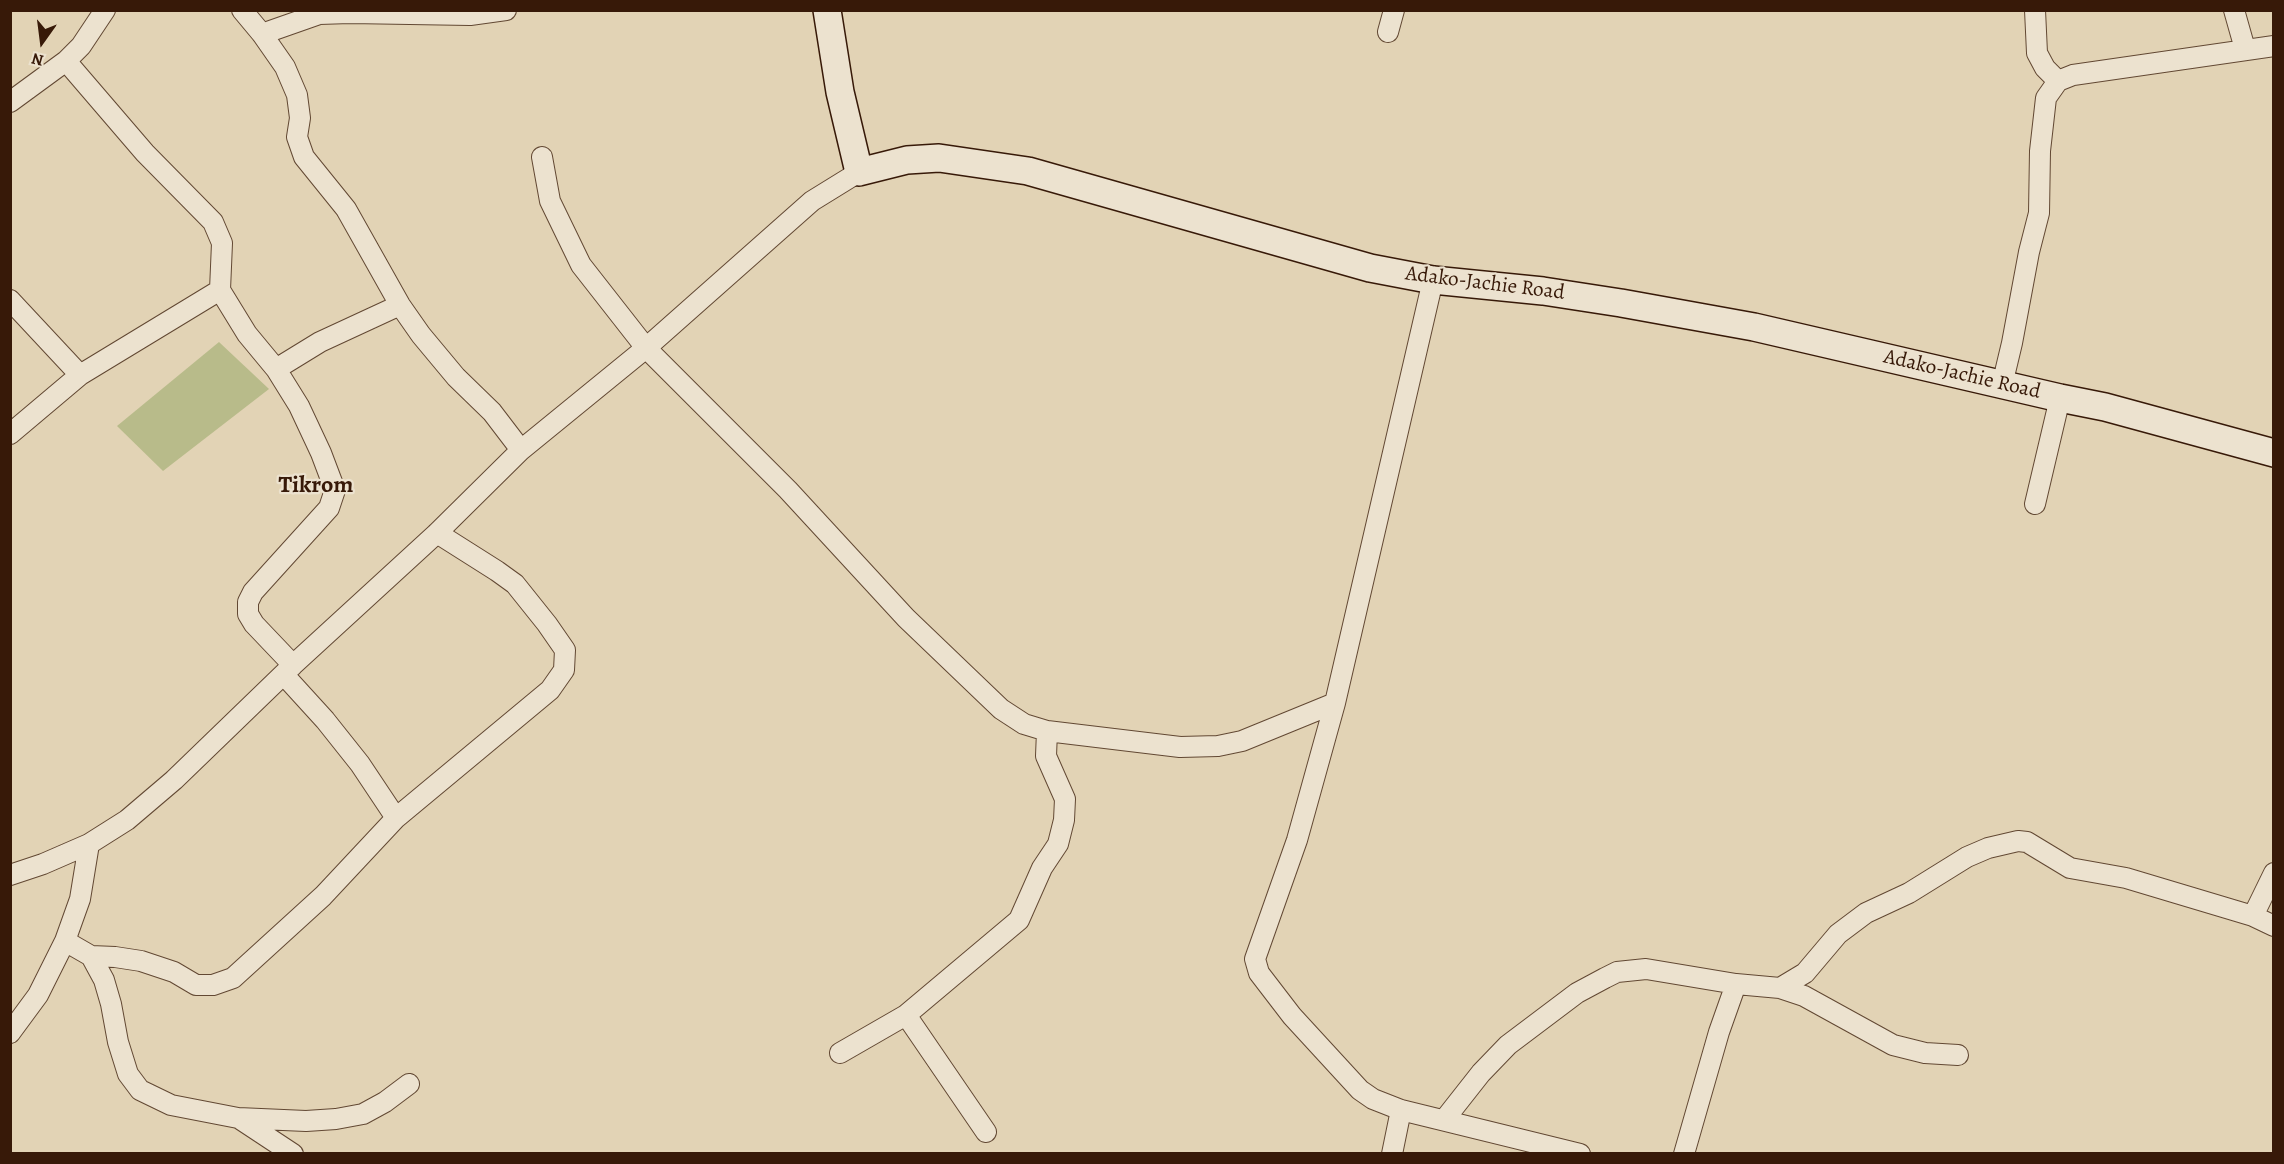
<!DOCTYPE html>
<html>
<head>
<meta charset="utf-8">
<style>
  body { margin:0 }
  #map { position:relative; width:2284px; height:1164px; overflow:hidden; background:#e2d3b5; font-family:Alegreya,serif }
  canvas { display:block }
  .frame { position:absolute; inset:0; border:12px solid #371908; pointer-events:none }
  .north { position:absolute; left:12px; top:12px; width:60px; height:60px; -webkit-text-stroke:4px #ece2cf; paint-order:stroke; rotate:194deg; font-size:16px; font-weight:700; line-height:24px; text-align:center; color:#371908 }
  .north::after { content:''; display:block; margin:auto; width:21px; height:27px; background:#371908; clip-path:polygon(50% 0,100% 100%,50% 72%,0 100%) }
</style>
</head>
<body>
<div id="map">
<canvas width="2284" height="1164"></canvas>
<div class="frame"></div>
<div class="north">N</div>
</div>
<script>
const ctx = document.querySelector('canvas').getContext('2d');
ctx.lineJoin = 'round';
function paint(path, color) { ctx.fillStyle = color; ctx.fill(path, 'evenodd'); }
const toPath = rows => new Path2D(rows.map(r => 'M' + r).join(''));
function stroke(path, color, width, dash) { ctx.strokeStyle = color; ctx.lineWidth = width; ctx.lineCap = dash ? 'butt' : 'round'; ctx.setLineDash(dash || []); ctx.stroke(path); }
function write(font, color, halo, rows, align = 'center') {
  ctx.font = font + ' Alegreya,serif'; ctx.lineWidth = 4.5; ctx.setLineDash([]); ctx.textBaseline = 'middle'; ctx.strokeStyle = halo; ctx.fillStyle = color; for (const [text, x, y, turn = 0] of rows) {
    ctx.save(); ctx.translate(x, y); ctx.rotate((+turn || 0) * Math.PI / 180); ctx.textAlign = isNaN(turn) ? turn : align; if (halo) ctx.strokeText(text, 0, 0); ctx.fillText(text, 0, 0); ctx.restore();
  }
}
paint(toPath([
  [219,342,269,389,163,471,117,426]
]), '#b8bb8a');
const street = toPath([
  [242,10,262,34,285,67,297,95,300,118,297,137,304,157,346,209,400,305,421,335,456,377,492,412,521,450],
  [2035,10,2037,53,2045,68,2058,81],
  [2234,10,2245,49],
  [1388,32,1394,10],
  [262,34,319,14,350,13,470,15,506,10],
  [10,102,66,61,81,46,105,10],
  [542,157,550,201,581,265,646,348,788,490,906,618,1001,709,1024,724,1047,731,1180,747,1218,746,1242,741,1335,703],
  [1433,280,1335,703,1297,840,1255,959,1259,973,1292,1016,1360,1090,1373,1099,1401,1110,1580,1154],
  [220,290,247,334,276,369,299,406,321,453,335,490,329,508,253,592,248,602,248,614,254,624,293,665],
  [10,300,80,375],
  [276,369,320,342,400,305],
  [2002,385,2012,343,2029,252,2039,213,2040,151,2046,98,2058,81,2073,75,2274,46],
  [10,434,80,375,220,290,222,243,213,222,145,153,66,61],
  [2035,504,2060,398],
  [284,675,325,720,360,764,396,818],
  [10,875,43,864,89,844,127,820,174,780,293,665,437,533,521,450,646,348,812,201,859,172],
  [2253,916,2274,873],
  [65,941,91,956,104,980,111,1004,118,1042,128,1074,140,1090,171,1105,238,1118,306,1121,336,1119,363,1114,385,1102,409,1084],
  [91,956,115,957,141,961,174,972,196,985,213,985,233,978,323,896,396,818,550,690,564,670,565,650,547,624,515,584,497,571,437,533],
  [1780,988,1805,973,1838,934,1866,913,1909,893,1967,857,1988,848,2018,841,2027,842,2070,868,2126,878,2253,916,2274,926],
  [906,1015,986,1132],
  [10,1033,38,995,65,941,80,899,89,844],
  [840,1053,906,1015,1019,920,1042,868,1058,844,1064,820,1065,799,1046,756,1047,731],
  [240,1119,293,1154],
  [1444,1120,1481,1073,1508,1045,1577,993,1605,978,1617,972,1646,969,1736,984],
  [1392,1154,1401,1110],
  [1684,1154,1719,1032,1736,984,1780,988,1804,996,1893,1045,1925,1053,1958,1055]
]);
const secondary = toPath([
  [827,10,840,92,859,172,907,160,939,158,1028,171,1370,268,1433,280,1543,291,1621,303,1754,327,2060,398,2105,407,2274,453]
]);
stroke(street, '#624833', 22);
stroke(secondary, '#371908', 30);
stroke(street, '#ece2cf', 20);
stroke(secondary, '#ece2cf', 27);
write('21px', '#371908', '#ece2cf', [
  ["Adako-Jachie Road",1485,284,7],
  ["Adako-Jachie Road",1962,375,13]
]);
write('bold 24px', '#371908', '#ece2cf', [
  ["Tikrom",316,486]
]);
</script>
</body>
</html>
